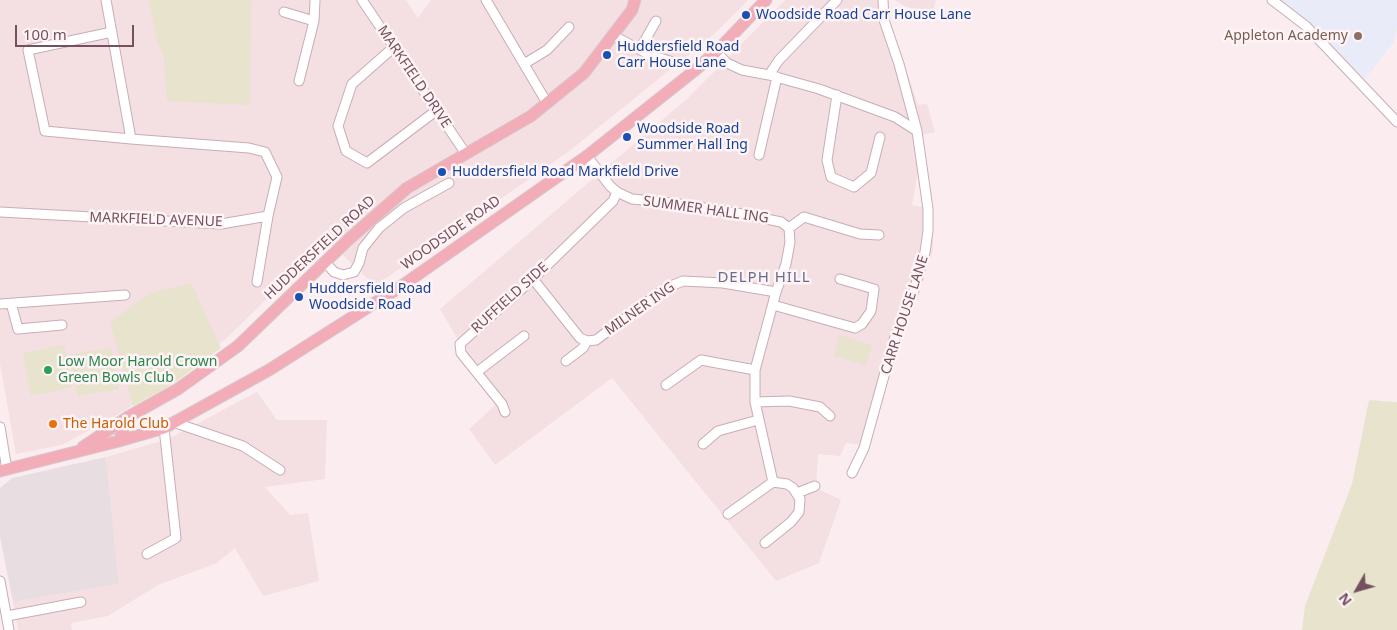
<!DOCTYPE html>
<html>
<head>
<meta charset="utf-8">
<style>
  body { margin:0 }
  #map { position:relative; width:1397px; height:630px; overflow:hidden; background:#fbedef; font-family:"Noto Sans",sans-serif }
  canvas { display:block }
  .north { position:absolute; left:1332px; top:565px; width:50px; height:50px; -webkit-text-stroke:4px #fef3f5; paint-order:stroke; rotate:232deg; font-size:14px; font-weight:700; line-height:20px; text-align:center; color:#755160 }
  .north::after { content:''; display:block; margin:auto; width:18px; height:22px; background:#755160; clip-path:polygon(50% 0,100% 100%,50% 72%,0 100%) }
  .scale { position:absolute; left:15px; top:25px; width:119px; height:22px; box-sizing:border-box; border:2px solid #755160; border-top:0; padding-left:6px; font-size:15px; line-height:18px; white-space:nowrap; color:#755160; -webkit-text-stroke:4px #fef3f5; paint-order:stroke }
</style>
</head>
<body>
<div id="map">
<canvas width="1397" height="630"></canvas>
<div class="north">N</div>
<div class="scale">100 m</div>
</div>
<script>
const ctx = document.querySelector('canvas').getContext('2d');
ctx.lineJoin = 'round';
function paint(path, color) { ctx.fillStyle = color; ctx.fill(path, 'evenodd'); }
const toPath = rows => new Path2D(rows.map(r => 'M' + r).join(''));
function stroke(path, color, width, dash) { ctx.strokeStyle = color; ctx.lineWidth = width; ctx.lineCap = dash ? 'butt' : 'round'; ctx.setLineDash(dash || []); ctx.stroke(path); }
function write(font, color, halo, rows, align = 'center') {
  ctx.font = font + ' "Noto Sans",sans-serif'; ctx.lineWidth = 5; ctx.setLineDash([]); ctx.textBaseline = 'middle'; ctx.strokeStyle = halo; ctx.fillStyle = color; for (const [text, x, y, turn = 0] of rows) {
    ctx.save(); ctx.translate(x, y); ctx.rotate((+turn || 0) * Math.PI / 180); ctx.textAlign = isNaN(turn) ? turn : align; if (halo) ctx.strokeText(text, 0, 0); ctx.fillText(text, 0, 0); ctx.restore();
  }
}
paint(toPath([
  [0,0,406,0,418,18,431,0,748,0,713,35,568,152,375,286,329,242,298,268,226,339,124,411,62,445,16,454,0,364],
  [785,0,888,0,889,19,918,105,927,104,935,132,915,137,919,166,912,205,933,209,933,250,920,289,913,302,897,342,888,378,876,386,863,445,846,443,840,456,818,454,816,488,841,500,819,563,776,581,612,378,495,465,469,429,501,400,460,343,440,309,688,98],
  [895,0,936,0,932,14,904,6],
  [257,392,277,420,327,420,325,479,265,487,290,515,308,513,319,581,263,596,235,548,217,563,158,585,108,616,71,623,72,630,18,630,13,602,119,584,106,457,168,439]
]), '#f4dfe3');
paint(toPath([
  [106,457,119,584,13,602,0,537,0,488,12,478]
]), '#e8dee2');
paint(toPath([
  [1275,0,1397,0,1397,29,1393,43,1365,79]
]), '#e9ebf8');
paint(toPath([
  [149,0,251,0,250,105,167,101,164,57,157,40],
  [191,283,221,348,173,384,133,406,110,322,151,293],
  [840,335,872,345,866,365,834,356],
  [64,345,73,387,31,396,23,353],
  [111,347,119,389,78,396,70,355],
  [1369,400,1397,402,1397,630,1302,630,1305,606,1352,484]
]), '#e8e3cc');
const minor = toPath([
  [362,0,466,154],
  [486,0,547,103],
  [1272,0,1306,26,1397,122],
  [284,12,314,21],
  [112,32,28,50,45,131,131,139],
  [612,35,650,55,673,62],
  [394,47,352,84,338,126,346,151,367,163,437,110],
  [640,49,656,21],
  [716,52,727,63,742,70,769,75,819,89,895,117,917,131],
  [524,64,547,50,569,27],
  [769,75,779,60,837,0],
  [299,81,314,21,315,0],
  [837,95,827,160,831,177,854,187,871,173,880,137],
  [759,155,777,77],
  [587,156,610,186,617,192,632,199,673,203,742,214,781,222,789,228,790,242,786,264,776,292,755,370,755,402,773,482],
  [0,212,221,224,268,216,277,177,265,152,249,148,131,139,106,0],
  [789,228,804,217,860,234,879,235],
  [325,262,334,272,343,275,354,272,359,263,363,248,379,228,404,208,449,183],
  [533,279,580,338,587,341,596,340,666,288,683,281,723,283,776,292],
  [257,282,268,216],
  [11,303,18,329,62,325],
  [0,304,125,295],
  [773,305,855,328,862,324,871,311,874,289,840,279],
  [566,361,583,348,587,341],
  [477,372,524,336],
  [666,385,701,360,755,370],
  [755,402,789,401,820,407,830,416],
  [505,412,502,404,461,353,460,344,533,279,613,201,617,192],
  [173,422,243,446,280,470],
  [0,427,7,470],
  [703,444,718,431,758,420],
  [852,473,864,448,894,340,908,302,913,294,925,252,928,231,928,209,917,131,899,64,884,20,883,0],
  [797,493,815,486],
  [728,514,773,482,787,484,793,488,800,499,799,512,791,522,765,543],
  [147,554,176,538,164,428],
  [0,581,9,630],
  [7,616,81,602]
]);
const major = toPath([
  [119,441,128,417,178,389,238,346,348,240,407,188,531,116,584,73,632,10,635,0],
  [83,447,128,417],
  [0,471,119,441,164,428,269,370,403,285,587,156,694,71,716,52,766,0]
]);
stroke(minor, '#c8adb7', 11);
stroke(major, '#d6cbcf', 13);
stroke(minor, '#fff', 9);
stroke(major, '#f2adb8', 11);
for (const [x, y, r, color] of [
  [746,15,5,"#1a4fb4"],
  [1358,36,5,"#8d6e63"],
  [607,55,5,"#1a4fb4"],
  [627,137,5,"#1a4fb4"],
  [442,172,5,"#1a4fb4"],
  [299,297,5,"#1a4fb4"],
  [48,370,5,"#2e9e5b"],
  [53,424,5,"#e8710a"]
]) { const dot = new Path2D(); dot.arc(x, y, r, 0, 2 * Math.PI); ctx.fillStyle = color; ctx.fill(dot); stroke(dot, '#fef3f5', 2); }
write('14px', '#164399', '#fef3f5', [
  ["Woodside Road Carr House Lane",756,15],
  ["Huddersfield Road",617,47],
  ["Carr House Lane",617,63],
  ["Woodside Road",637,129],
  ["Summer Hall Ing",637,145],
  ["Huddersfield Road Markfield Drive",452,172],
  ["Huddersfield Road",309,289],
  ["Woodside Road",309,305]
], 'left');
write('14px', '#785e54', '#fef3f5', [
  ["Appleton Academy",1348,36]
], 'right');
write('14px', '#755160', '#fef3f5', [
  ["MARKFIELD DRIVE",414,77,56],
  ["SUMMER HALL ING",706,210,8],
  ["MARKFIELD AVENUE",156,220,2],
  ["WOODSIDE ROAD",451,233,-35],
  ["HUDDERSFIELD ROAD",320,248,-43],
  ["RUFFIELD SIDE",510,298,-42],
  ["MILNER ING",640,309,-35],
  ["CARR HOUSE LANE",905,315,-72]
]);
write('14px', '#27864d', '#fef3f5', [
  ["Low Moor Harold Crown",58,362],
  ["Green Bowls Club",58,378]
], 'left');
write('14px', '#c56008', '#fef3f5', [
  ["The Harold Club",63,424]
], 'left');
ctx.letterSpacing = '1px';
write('15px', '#696e8f', '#fef3f5', [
  ["DELPH HILL",764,278]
]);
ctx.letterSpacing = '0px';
</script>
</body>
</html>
